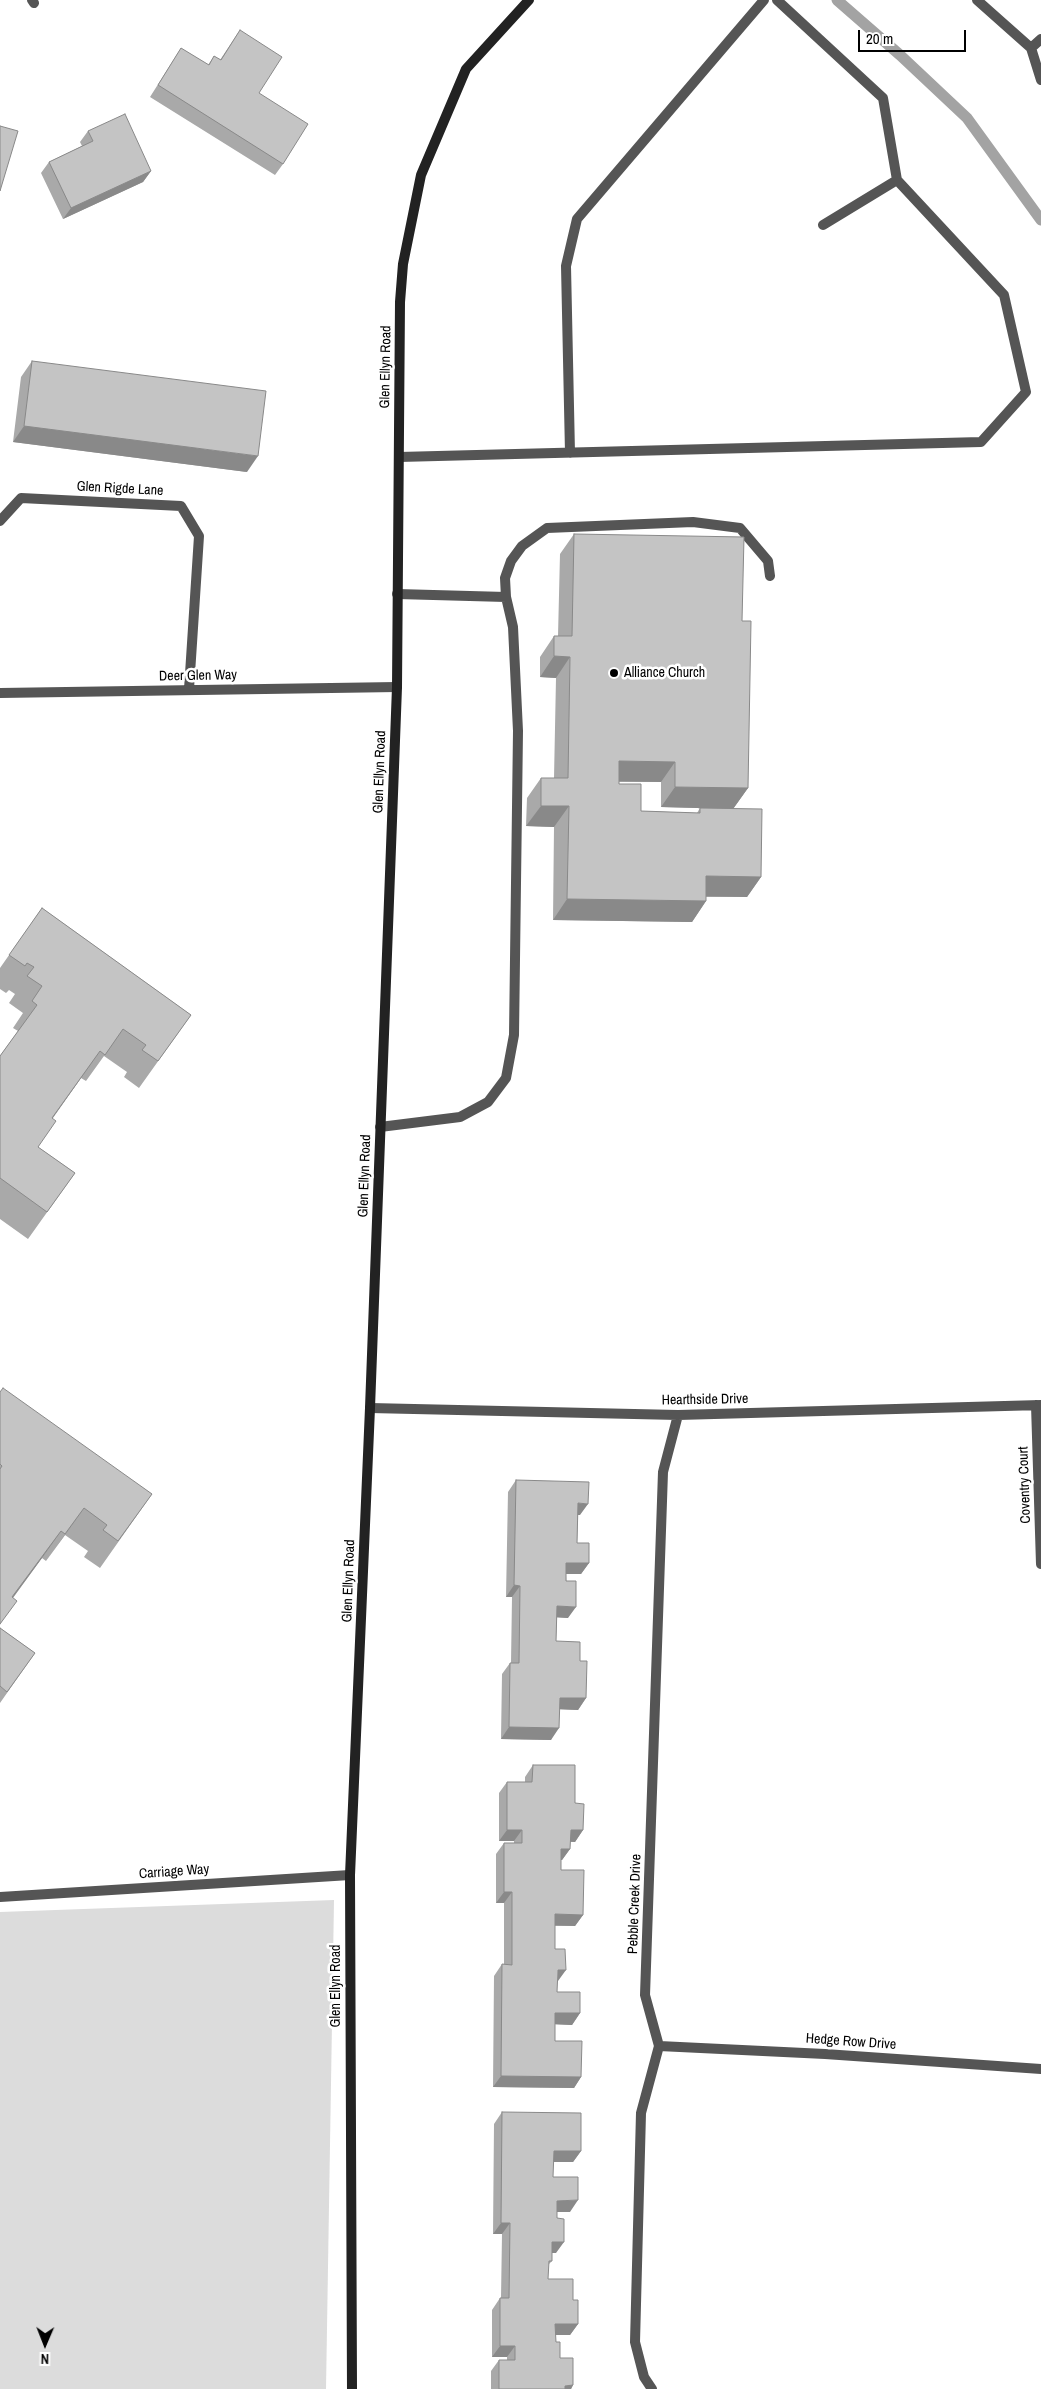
<!DOCTYPE html>
<html>
<head>
<meta charset="utf-8">
<style>
  body { margin:0 }
  #map { position:relative; width:1041px; height:2389px; overflow:hidden; background:#fff; font-family:"Archivo Narrow",sans-serif }
  canvas { display:block }
  .north { position:absolute; left:20px; top:2319px; width:50px; height:50px; -webkit-text-stroke:4px #fff; paint-order:stroke; rotate:181deg; font-size:14px; font-weight:700; line-height:20px; text-align:center; color:#000 }
  .north::after { content:''; display:block; margin:auto; width:18px; height:22px; background:#000; clip-path:polygon(50% 0,100% 100%,50% 72%,0 100%) }
  .scale { position:absolute; left:858px; top:30px; width:108px; height:22px; box-sizing:border-box; border:2px solid #000; border-top:0; padding-left:6px; font-size:15px; line-height:18px; white-space:nowrap; color:#000; -webkit-text-stroke:4px #fff; paint-order:stroke }
</style>
</head>
<body>
<div id="map">
<canvas width="1041" height="2389"></canvas>
<div class="north">N</div>
<div class="scale">20 m</div>
</div>
<script>
const ctx = document.querySelector('canvas').getContext('2d');
ctx.lineJoin = 'round';
function paint(path, color) { ctx.fillStyle = color; ctx.fill(path, 'evenodd'); }
const toPath = rows => new Path2D(rows.map(r => 'M' + r).join(''));
function stroke(path, color, width, dash) { ctx.strokeStyle = color; ctx.lineWidth = width; ctx.lineCap = dash ? 'butt' : 'round'; ctx.setLineDash(dash || []); ctx.stroke(path); }
function write(font, color, halo, rows, align = 'center') {
  ctx.font = font + ' "Archivo Narrow",sans-serif'; ctx.lineWidth = 5; ctx.setLineDash([]); ctx.textBaseline = 'middle'; ctx.strokeStyle = halo; ctx.fillStyle = color; for (const [text, x, y, turn = 0] of rows) {
    ctx.save(); ctx.translate(x, y); ctx.rotate((+turn || 0) * Math.PI / 180); ctx.textAlign = isNaN(turn) ? turn : align; if (halo) ctx.strokeText(text, 0, 0); ctx.fillText(text, 0, 0); ctx.restore();
  }
}
paint(toPath([
  [334,1900,326,2389,0,2389,0,1912]
]), '#dcdcdc');
stroke(toPath([
  [837,0,900,55,967,118,1041,220]
]), '#a3a3a3', 11);
stroke(toPath([
  [777,0,883,98,897,180],
  [977,0,1031,48,1041,39],
  [1031,48,1041,80],
  [570,453,566,266,577,219,764,0],
  [399,457,981,442,1026,392,1004,295,897,180,823,225],
  [397,594,506,597],
  [380,1127,460,1117,488,1102,506,1078,514,1035,518,731,513,627,506,597,505,578,511,561,522,546,547,528,693,522,740,528,768,561,770,576]
]), '#555', 10);
stroke(toPath([
  [32,0,34,3],
  [0,521,21,498,181,506,199,536,189,689],
  [0,693,397,687],
  [1036,1405,1041,1564],
  [370,1408,678,1415,1041,1405],
  [0,1897,350,1875],
  [659,2046,825,2054,1041,2069],
  [652,2389,644,2377,635,2342,641,2113,659,2046,645,1995,663,1472,678,1415]
]), '#555', 10);
stroke(toPath([
  [352,2389,350,1875,370,1408,397,687,400,302,403,264,421,175,466,69,529,0]
]), '#222', 10);
paint(toPath([
  [240,30,259,93,283,164,275,175,150,97,181,48,208,65,214,56,220,60],
  [88,131,151,171,143,182,63,219,41,173,49,162,82,146,80,142],
  [32,361,247,472,13,442,21,377],
  [574,534,742,621,748,788,733,809,661,807,661,782,619,782,619,784,641,811,697,813,700,808,761,877,747,897,706,897,706,901,692,922,553,920,554,827,526,826,527,798,541,778,554,778,556,678,540,677,540,657,554,636,558,636,560,554],
  [42,908,191,1015,139,1088,124,1077,127,1072,104,1056,86,1081,81,1078,53,1118,38,1147,75,1173,28,1239,0,1219,0,1056,18,1031,13,1028,23,1013,9,1003,15,994,9,990,6,993,0,989,0,968],
  [0,1392,152,1494,100,1568,84,1557,88,1551,65,1535,46,1561,42,1558,13,1598,0,1625],
  [516,1480,580,1515,578,1515,577,1543,589,1563,581,1574,566,1574,568,1618,557,1617,556,1641,580,1661,586,1698,578,1710,559,1709,551,1740,501,1739,502,1674,510,1663,511,1663,512,1597,506,1597,508,1492],
  [0,1628,35,1653,0,1703],
  [533,1765,575,1803,583,1830,575,1842,570,1842,570,1849,562,1860,561,1860,561,1870,583,1915,575,1926,555,1926,555,1949,557,1981,557,1992,580,2013,572,2025,555,2024,555,2041,581,2077,574,2088,493,2087,494,1976,502,1964,504,1964,504,1903,496,1903,496,1854,504,1843,514,1843,514,1841,499,1841,499,1793,507,1782,525,1782,525,1777],
  [502,2112,581,2151,573,2162,553,2162,553,2177,570,2212,557,2212,556,2253,552,2253,552,2261,548,2265,548,2279,573,2300,578,2324,570,2335,555,2335,556,2342,560,2358,573,2385,571,2389,491,2389,491,2371,499,2360,507,2360,507,2357,492,2357,492,2310,500,2298,501,2298,502,2234,493,2234,494,2124]
]), '#a9a9a9');
paint(toPath([
  [151,171,143,182,63,219,71,208],
  [24,426,258,456,247,472,13,442],
  [554,656,570,657,556,678,540,677],
  [619,761,675,762,661,782,605,781],
  [675,787,748,788,733,809,661,807],
  [541,806,569,806,554,827,526,826],
  [706,876,761,877,747,897,692,896],
  [567,899,706,901,692,922,553,920],
  [100,1051,81,1078,33,1145,52,1118],
  [578,1503,588,1504,580,1515,570,1515],
  [84,1508,65,1535,46,1561],
  [61,1531,42,1558,0,1615,12,1597],
  [566,1563,589,1563,581,1574,558,1574],
  [514,1585,520,1586,512,1597,506,1597],
  [557,1606,576,1607,568,1618,549,1617],
  [560,1698,586,1698,578,1710,552,1709],
  [509,1727,559,1728,551,1740,501,1739],
  [507,1830,522,1830,514,1841,499,1841],
  [571,1830,583,1830,575,1842,563,1841],
  [561,1849,570,1849,562,1860,553,1860],
  [504,1892,512,1892,504,1903,496,1903],
  [555,1914,583,1915,575,1926,547,1925],
  [558,1970,566,1970,558,1981],
  [555,2013,580,2013,572,2025,547,2024],
  [501,2076,581,2077,574,2088,493,2087],
  [554,2151,581,2151,573,2162,546,2162],
  [578,2200,570,2212,549,2212,557,2201],
  [501,2223,510,2223,502,2234,493,2234],
  [552,2242,564,2242,556,2253,544,2253],
  [555,2324,578,2324,570,2335,548,2335],
  [500,2346,515,2346,507,2357,492,2357],
  [573,2385,571,2389,563,2389,565,2386]
]), '#898989');
const building = toPath([
  [240,30,282,57,259,93,308,124,283,164,158,85,181,48,209,65,214,56,221,60,240,30],
  [125,114,151,171,71,208,49,162,93,141,88,131,125,114],
  [0,126,18,131,0,191,0,126],
  [32,361,266,391,258,456,24,426,32,361],
  [574,534,744,537,742,621,751,621,748,788,675,787,675,762,619,761,619,784,641,784,641,811,700,813,700,808,762,809,761,877,706,876,706,901,567,899,569,806,541,806,541,778,568,778,570,657,554,656,554,636,572,636,574,534],
  [42,908,191,1015,158,1061,142,1050,146,1045,123,1029,105,1055,100,1051,52,1118,56,1121,38,1147,75,1173,47,1212,0,1178,0,1056,37,1005,32,1001,42,986,27,976,34,967,27,963,25,966,9,955,42,908],
  [3,1388,152,1494,118,1541,103,1530,107,1525,84,1508,65,1534,61,1531,12,1597,17,1601,0,1624,0,1469,2,1466,0,1464,0,1392,3,1388],
  [516,1480,589,1482,588,1504,578,1503,577,1543,589,1543,589,1563,566,1563,566,1581,576,1581,576,1607,557,1606,556,1641,580,1642,580,1661,587,1661,586,1698,560,1698,559,1728,509,1727,510,1663,519,1663,520,1586,514,1585,516,1480],
  [0,1628,35,1653,7,1692,0,1686,0,1628],
  [533,1765,575,1765,575,1803,584,1804,583,1830,571,1830,570,1849,561,1849,561,1870,584,1870,583,1915,555,1914,555,1949,565,1949,566,1970,558,1970,557,1992,580,1992,580,2013,555,2013,555,2041,582,2041,581,2077,501,2076,502,1964,512,1965,512,1892,504,1892,504,1843,522,1843,522,1830,507,1830,507,1782,532,1782,533,1765],
  [502,2112,581,2113,581,2151,554,2151,553,2177,578,2177,578,2200,557,2201,557,2218,564,2219,564,2242,552,2242,552,2261,549,2261,548,2279,573,2279,573,2300,578,2300,578,2324,555,2324,556,2342,560,2342,560,2358,573,2358,573,2385,565,2386,565,2389,499,2389,499,2360,515,2360,515,2346,500,2346,500,2298,509,2298,510,2223,501,2223,502,2112]
]);
paint(building, '#c4c4c4');
stroke(building, '#898989', 1);
for (const [x, y, r, color] of [
  [614,673,5,"#000"]
]) { const dot = new Path2D(); dot.arc(x, y, r, 0, 2 * Math.PI); ctx.fillStyle = color; ctx.fill(dot); stroke(dot, '#fff', 2); }
write('14px', '#000', '#fff', [
  ["Glen Ellyn Road",386,367,-89],
  ["Glen Rigde Lane",120,489,3],
  ["Deer Glen Way",198,676,-1],
  ["Glen Ellyn Road",380,772,-88],
  ["Glen Ellyn Road",365,1176,-88],
  ["Hearthside Drive",705,1400,-1],
  ["Coventry Court",1025,1485,-92],
  ["Glen Ellyn Road",349,1581,-88],
  ["Carriage Way",174,1872,-4],
  ["Pebble Creek Drive",635,1904,-88],
  ["Glen Ellyn Road",336,1986,-90],
  ["Hedge Row Drive",851,2042,4]
]);
write('14px', '#000', '#fff', [
  ["Alliance Church",624,673]
], 'left');
</script>
</body>
</html>
